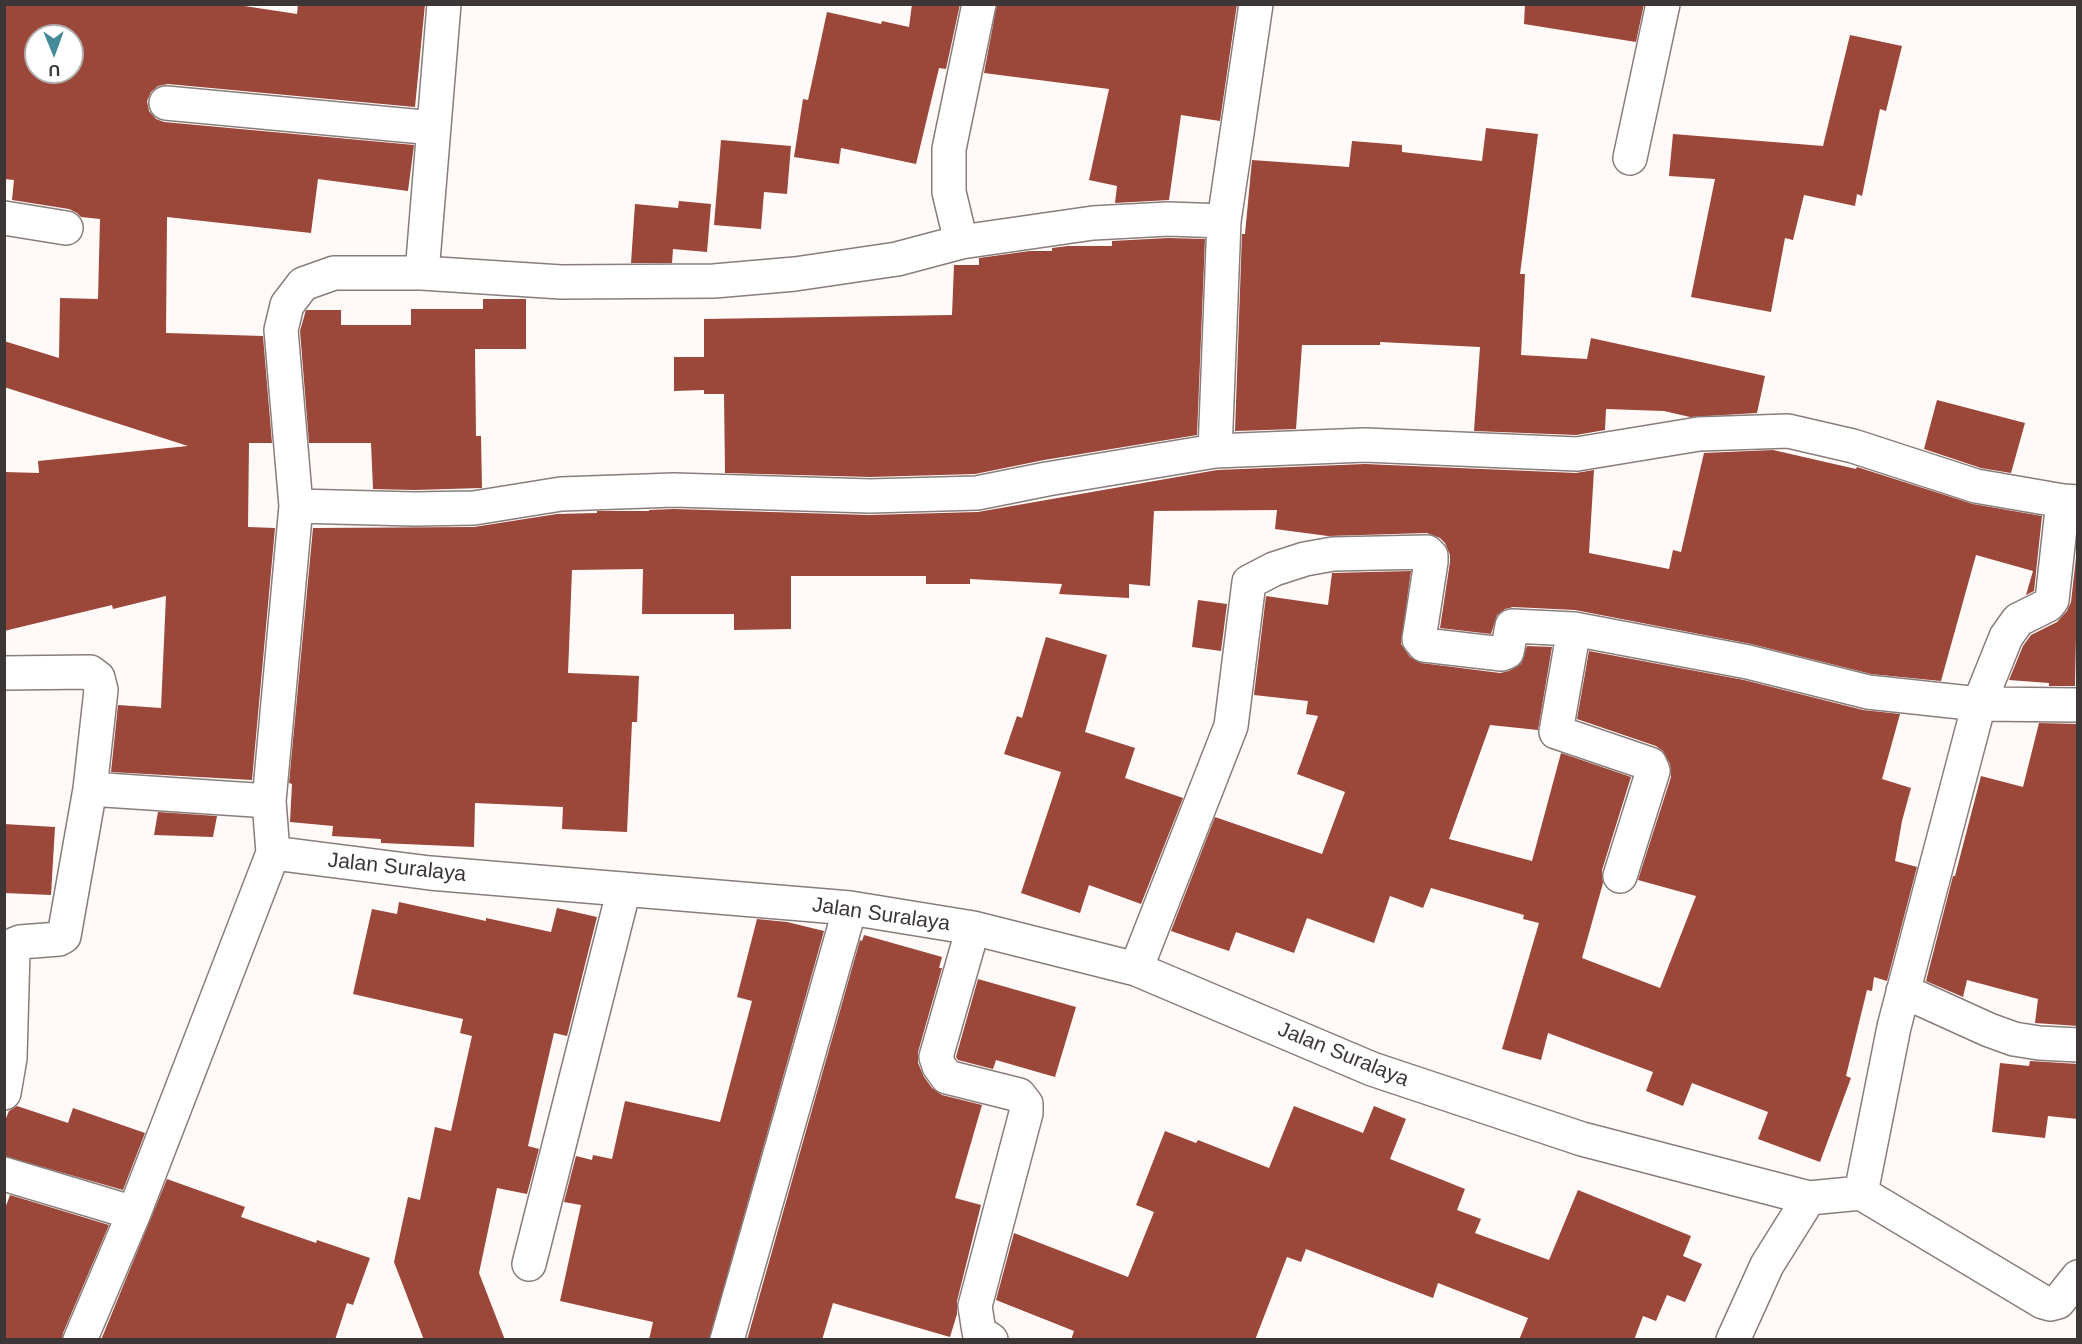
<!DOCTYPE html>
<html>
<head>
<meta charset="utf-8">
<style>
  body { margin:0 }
  #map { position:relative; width:2082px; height:1344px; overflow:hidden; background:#fff9f8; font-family:Arial,sans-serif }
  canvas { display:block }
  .frame { position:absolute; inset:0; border:6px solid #3c3736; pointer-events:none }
  .north { position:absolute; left:24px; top:24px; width:60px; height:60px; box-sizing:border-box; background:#fff; border:2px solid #b1afaf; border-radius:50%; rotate:179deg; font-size:16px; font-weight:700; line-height:24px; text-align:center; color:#3c3736 }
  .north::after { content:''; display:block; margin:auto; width:21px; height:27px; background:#458a97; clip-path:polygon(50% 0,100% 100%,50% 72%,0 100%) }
</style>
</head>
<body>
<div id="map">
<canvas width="2082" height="1344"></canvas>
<div class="frame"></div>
<div class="north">U</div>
</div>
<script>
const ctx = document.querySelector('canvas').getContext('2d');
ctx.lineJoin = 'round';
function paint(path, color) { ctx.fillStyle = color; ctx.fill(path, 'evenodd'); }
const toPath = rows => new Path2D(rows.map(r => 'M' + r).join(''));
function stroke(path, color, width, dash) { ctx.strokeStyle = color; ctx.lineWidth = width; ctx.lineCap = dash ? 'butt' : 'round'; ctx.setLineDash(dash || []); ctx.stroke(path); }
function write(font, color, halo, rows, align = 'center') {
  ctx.font = font + ' Arial,sans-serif'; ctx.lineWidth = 6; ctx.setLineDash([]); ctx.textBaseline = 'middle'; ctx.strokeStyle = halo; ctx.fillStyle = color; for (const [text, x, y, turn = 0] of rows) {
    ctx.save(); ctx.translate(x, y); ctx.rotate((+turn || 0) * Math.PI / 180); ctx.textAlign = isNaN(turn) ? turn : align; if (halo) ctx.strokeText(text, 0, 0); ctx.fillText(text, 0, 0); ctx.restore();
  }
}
paint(toPath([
  [4,4,231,4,297,14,298,4,425,4,415,107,168,84,158,86,151,92,147,101,149,111,156,119,164,122,414,145,408,191,318,179,311,233,167,217,166,333,263,336,272,443,249,443,248,527,275,528,252,780,111,772,118,705,161,708,166,596,113,609,112,605,4,631,4,472,39,473,38,461,188,446,4,387,4,341,59,358,60,298,98,299,100,219,81,217,77,213,69,209,12,200,14,180,4,179],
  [36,36,72,36,72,72,36,72],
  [912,4,960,4,946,69,939,68,916,164,841,148,839,164,794,157,803,99,808,100,827,12,881,24,882,21,909,27],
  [997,4,1237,4,1220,121,1181,115,1169,200,1115,203,1117,186,1089,180,1109,89,984,73],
  [1525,4,1644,4,1636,42,1524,24],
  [1850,35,1902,46,1886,111,1880,109,1862,196,1857,194,1855,206,1804,195,1793,240,1785,238,1771,312,1691,297,1715,179,1669,176,1673,134,1823,146],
  [1486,128,1538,134,1520,274,1525,274,1521,355,1587,359,1591,338,1765,376,1757,413,1690,417,1664,411,1606,409,1605,430,1576,435,1474,431,1480,347,1380,342,1380,345,1302,345,1296,429,1235,431,1242,234,1245,234,1252,160,1349,167,1352,141,1402,145,1402,152,1482,161],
  [721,140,791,146,787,194,764,192,761,229,714,225],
  [679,201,711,204,707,252,673,249,672,263,631,263,635,204,678,208],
  [1168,238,1205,239,1197,435,1044,460,975,474,870,477,725,473,724,394,704,394,704,390,674,391,674,357,704,357,704,319,952,315,954,265,979,265,979,258,1030,251,1052,251,1052,248,1068,246,1112,246,1112,241],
  [483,299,526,299,526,349,475,349,476,436,481,436,482,488,414,490,373,489,371,443,309,443,300,331,306,310,341,310,341,325,411,325,411,309,483,309],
  [1937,400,2025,423,2011,473,1981,468,1924,449],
  [1773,450,1856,469,1857,467,1973,504,2042,516,2034,591,2026,595,2033,571,1976,555,1941,681,1871,674,1751,644,1575,610,1513,607,1505,609,1497,615,1491,634,1440,628,1450,562,1450,555,1445,543,1440,538,1427,533,1328,536,1275,529,1277,510,1154,511,1150,586,1129,584,1129,598,1059,594,1062,584,970,579,970,584,926,584,926,576,791,576,791,629,734,630,734,614,642,614,643,569,572,570,568,673,639,676,637,722,632,722,627,832,562,829,563,807,475,803,474,847,381,843,381,839,332,836,333,826,290,822,292,784,289,783,313,528,474,527,557,514,597,513,597,511,649,511,649,510,674,509,869,515,978,512,1217,470,1365,464,1576,473,1594,470,1589,553,1669,569,1673,550,1681,552,1704,453],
  [2078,540,2075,686,2049,686,2049,683,2009,680,2023,646,2031,635,2057,622,2067,611,2071,602],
  [1411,571,1401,644,1410,657,1421,663,1500,673,1509,671,1521,664,1527,646,1552,647,1538,730,1490,725,1449,839,1532,861,1561,753,1631,777,1602,870,1603,883,1582,958,1660,988,1696,896,1638,880,1671,777,1670,764,1663,751,1656,746,1577,719,1589,651,1744,680,1863,710,1900,714,1882,779,1911,788,1902,821,1895,861,1917,867,1887,981,1874,977,1872,991,1867,990,1846,1076,1851,1078,1820,1162,1758,1139,1768,1112,1692,1083,1683,1106,1646,1091,1653,1072,1548,1033,1541,1060,1502,1049,1539,923,1523,919,1524,915,1431,888,1423,908,1390,896,1374,943,1307,918,1294,953,1236,932,1229,951,1171,931,1215,817,1322,854,1345,792,1297,774,1318,716,1306,714,1308,701,1254,695,1266,596,1328,605,1332,573],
  [1198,600,1227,604,1221,651,1192,647],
  [1046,637,1107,655,1085,732,1135,748,1125,778,1183,798,1141,904,1089,885,1080,913,1021,893,1061,772,1004,754,1017,716,1022,718],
  [2039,723,2078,724,2078,1026,2035,1023,2038,999,1967,980,1963,997,1926,981,1953,876,1955,876,1981,776,2023,787],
  [158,812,217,816,213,837,154,835],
  [4,824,55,827,51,895,4,893],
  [399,902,486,921,486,918,551,932,557,908,597,917,567,1036,554,1033,528,1146,539,1149,527,1194,497,1188,479,1273,505,1340,424,1340,394,1262,408,1197,420,1200,435,1127,451,1131,472,1036,460,1033,463,1019,353,994,372,909,397,914],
  [757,919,787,922,824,931,709,1340,649,1340,653,1322,560,1301,581,1205,564,1202,576,1156,592,1160,593,1155,612,1159,625,1101,720,1122,752,1001,737,997],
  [864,935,942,957,939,968,942,968,918,1052,918,1063,924,1077,932,1088,942,1095,982,1105,955,1198,981,1205,957,1301,957,1314,950,1337,833,1303,822,1340,747,1340,860,940,862,941],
  [978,979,1076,1007,1055,1077,996,1060,993,1069,958,1060,956,1057],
  [2030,1061,2078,1064,2078,1119,2048,1116,2045,1138,1992,1132,2000,1063,2029,1066],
  [17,1106,68,1123,73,1108,145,1133,123,1190,4,1156,4,1123,9,1111],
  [1294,1106,1363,1133,1374,1106,1406,1119,1390,1159,1465,1189,1457,1210,1481,1219,1475,1233,1549,1260,1578,1190,1691,1236,1683,1256,1702,1264,1685,1302,1667,1295,1656,1321,1643,1316,1634,1340,1519,1340,1528,1318,1438,1283,1433,1298,1306,1249,1301,1262,1287,1257,1255,1340,1071,1340,1074,1331,996,1300,1014,1233,1128,1277,1154,1212,1136,1205,1165,1131,1196,1143,1198,1140,1269,1168],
  [167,1179,245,1207,241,1217,316,1243,317,1240,370,1258,353,1305,347,1303,335,1340,101,1340],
  [10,1195,109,1225,63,1333,62,1340,4,1340,4,1211]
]), '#9b4739');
const minor = toPath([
  [166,103,434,128],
  [1630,158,1663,4],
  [4,218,66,228],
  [961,242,949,192,949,149,979,4],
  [422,273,561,282,714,281,795,274,897,259,961,242,1093,223,1168,219,1224,221],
  [1215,451,1365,445,1577,454,1699,434,1788,431,1853,446,1976,486,2063,501,2078,502],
  [296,506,414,509,474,508,561,494,674,490,870,496,977,493,1047,479,1215,451,1224,221,1256,4],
  [1574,629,1556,732,1650,764,1653,771,1620,876],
  [4,673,90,672,98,678,101,690,90,789,269,801],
  [273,853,430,873,850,908,973,928,1136,969,1372,1069,1582,1139,1809,1198,1861,1193,1894,1027,1979,704,2006,637,2018,620,2048,605,2052,600,2063,501],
  [973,928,936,1057,939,1066,947,1077,1019,1095,1026,1104,1026,1113,975,1306,979,1332,991,1340],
  [1136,969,1231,726,1249,582,1274,569,1305,559,1333,554,1427,552,1431,556,1431,562,1419,639,1424,645,1502,654,1507,652,1512,626,1574,629,1748,662,1868,692,1979,704,2078,705],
  [1903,991,1989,1030,2014,1039,2039,1043,2078,1045],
  [4,1093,10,1058,13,951,15,944,20,942,59,939,64,936,90,789],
  [4,1174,134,1213],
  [1861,1193,2043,1302,2050,1304,2058,1302,2078,1277],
  [529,1264,624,889],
  [80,1340,134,1213,273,853,269,801,296,506,281,330,287,305,303,284,334,273,422,273,444,4],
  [727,1340,850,908],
  [1733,1340,1767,1265,1809,1198]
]);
stroke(minor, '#887d7a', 36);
stroke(minor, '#fff', 33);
write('21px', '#3c3736', '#fff', [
  ["Jalan Suralaya",397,868,6],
  ["Jalan Suralaya",881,915,8],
  ["Jalan Suralaya",1343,1055,22]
]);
</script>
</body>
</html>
